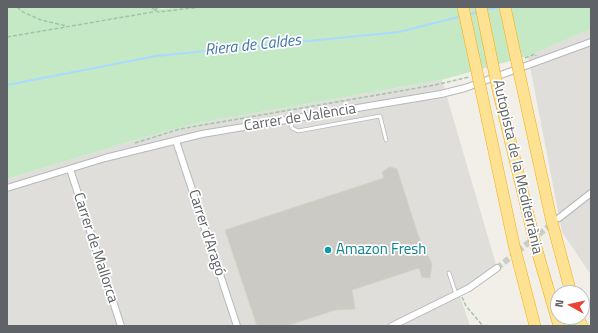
<!DOCTYPE html>
<html>
<head>
<meta charset="utf-8">
<style>
  body { margin:0 }
  #map { position:relative; width:598px; height:333px; overflow:hidden; background:#f1efe8; font-family:"Titillium Web",sans-serif }
  canvas { display:block }
  .frame { position:absolute; inset:0; border:8px solid #5f6368; pointer-events:none }
  .north { position:absolute; left:550px; top:285px; width:40px; height:40px; box-sizing:border-box; background:#fff; border:1px solid #bfc1c3; border-radius:50%; rotate:278deg; font-size:11px; font-weight:700; line-height:16px; text-align:center; color:#5f6368 }
  .north::after { content:''; display:block; margin:auto; width:14px; height:18px; background:#ea4335; clip-path:polygon(50% 0,100% 100%,50% 72%,0 100%) }
</style>
</head>
<body>
<div id="map">
<canvas width="598" height="333"></canvas>
<div class="frame"></div>
<div class="north">N</div>
</div>
<script>
const ctx = document.querySelector('canvas').getContext('2d');
ctx.lineJoin = 'round';
function paint(path, color) { ctx.fillStyle = color; ctx.fill(path, 'evenodd'); }
const toPath = rows => new Path2D(rows.map(r => 'M' + r).join(''));
function stroke(path, color, width, dash) { ctx.strokeStyle = color; ctx.lineWidth = width; ctx.lineCap = dash ? 'butt' : 'round'; ctx.setLineDash(dash || []); ctx.stroke(path); }
function write(font, color, halo, rows, align = 'center') {
  ctx.font = font + ' "Titillium Web",sans-serif'; ctx.lineWidth = 3.5; ctx.setLineDash([]); ctx.textBaseline = 'middle'; ctx.strokeStyle = halo; ctx.fillStyle = color; for (const [text, x, y, turn = 0] of rows) {
    ctx.save(); ctx.translate(x, y); ctx.rotate((+turn || 0) * Math.PI / 180); ctx.textAlign = isNaN(turn) ? turn : align; if (halo) ctx.strokeText(text, 0, 0); ctx.fillText(text, 0, 0); ctx.restore();
  }
}
paint(toPath([
  [591,29,591,275,562,232,528,56],
  [442,80,497,268,459,293,470,326,7,326,7,179,138,139,193,124]
]), '#e0deda');
paint(toPath([
  [7,7,147,7,162,9,184,7,591,7,591,29,528,56,441,80,193,124,138,139,7,179]
]), '#c5e8c5');
stroke(toPath([
  [486,10,499,7],
  [468,15,477,12],
  [7,85,156,56,399,32,462,16]
]), '#aadaff', 2);
const building = toPath([
  [390,167,397,169,418,235,432,264,430,278,422,277,419,268,352,290,355,309,335,310,286,326,257,326,225,230,384,178,382,172,390,167]
]);
paint(building, '#cccac5');
stroke(building, '#d6d1c6', 1);
stroke(toPath([
  [497,268,553,223]
]), '#ccccc8', 6, [6, 3]);
const lane = toPath([
  [290,120,292,128,298,131,380,116,386,140],
  [449,273,456,294]
]);
const street = toPath([
  [176,141,237,326],
  [70,169,121,326],
  [7,188,105,158,202,134,441,94,465,88,591,42],
  [559,218,591,193],
  [392,326,469,288,497,268]
]);
const highway = toPath([
  [522,86,551,218,571,293],
  [498,90,536,247,559,326],
  [482,95,514,245,535,326],
  [578,317,582,326]
]);
stroke(lane, '#b5b8bc', 4.5);
stroke(street, '#b5b8bc', 8);
stroke(highway, '#f9ab00', 12);
stroke(toPath([
  [17,7,23,12,41,20,67,26],
  [151,7,158,12,201,7],
  [7,37,153,12,158,7],
  [525,58,535,54,536,56],
  [135,143,180,129,435,85,469,77],
  [462,297,466,306,483,326]
]), '#9cc7a9', 1.5, [4, 2]);
stroke(lane, '#fff', 3);
stroke(street, '#fff', 6);
stroke(highway, '#fde293', 11);
const highwayBridge = toPath([
  [463,7,482,95],
  [481,7,498,90],
  [505,7,522,86]
]);
stroke(highwayBridge, '#f9ab00', 12, []);
stroke(highwayBridge, '#fde293', 11);
for (const [x, y, r, color] of [
  [328,250,4,"#0f9aa8"]
]) { const dot = new Path2D(); dot.arc(x, y, r, 0, 2 * Math.PI); ctx.fillStyle = color; ctx.fill(dot); stroke(dot, '#fff', 1.5); }
write('15px', '#5f6368', '#fff', [
  ["Carrer de València",300,118,-9],
  ["Autopista de la Mediterrània",517,167,77],
  ["Carrer d'Aragó",206,233,72],
  ["Carrer de Mallorca",95,248,72]
]);
write('15px', '#0d838f', '#fff', [
  ["Amazon Fresh",336,250]
], 'left');
write('italic 16px', '#4174aa', '#fff', [
  ["Riera de Caldes",253,46,-6]
]);
</script>
</body>
</html>
